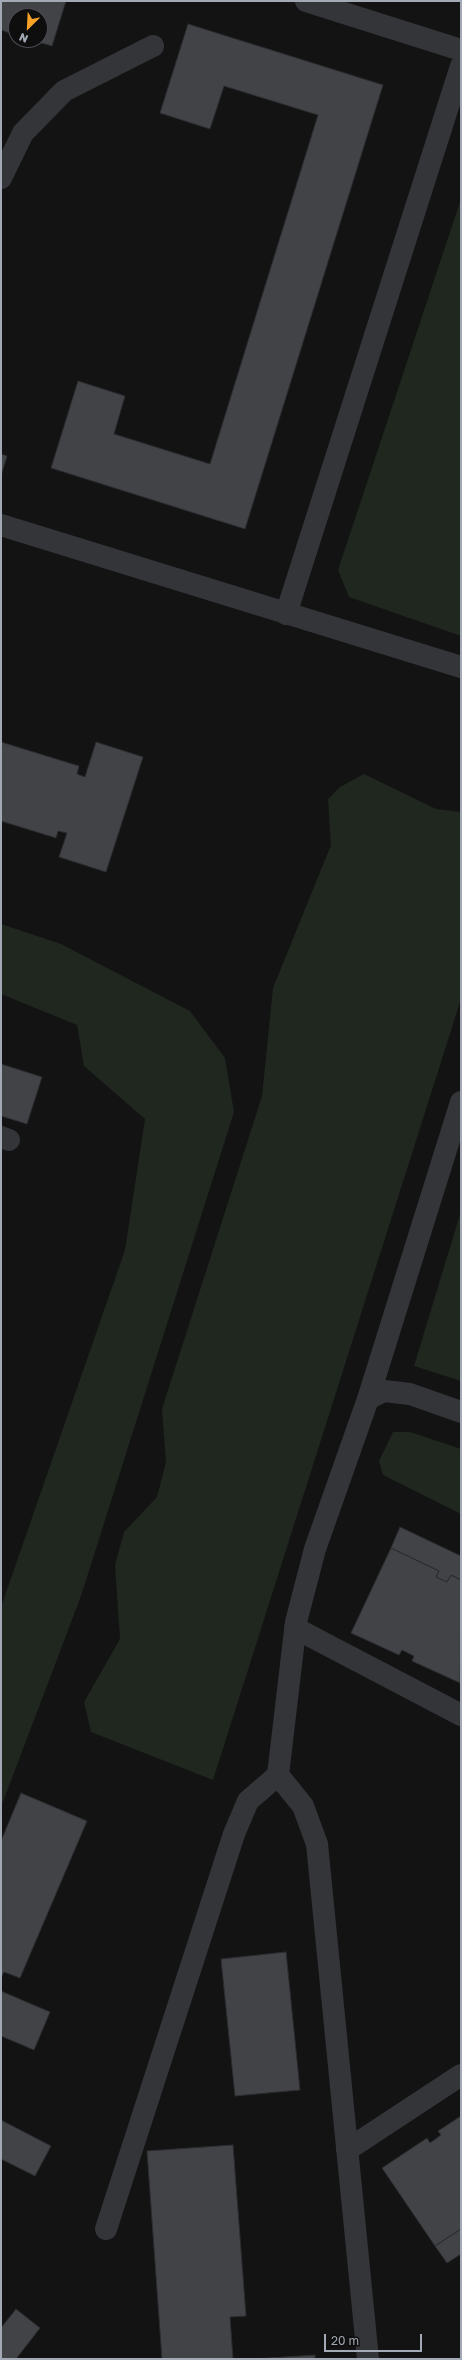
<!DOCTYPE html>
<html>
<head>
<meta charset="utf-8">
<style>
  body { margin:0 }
  #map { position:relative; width:462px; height:2360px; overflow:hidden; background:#131314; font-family:"Golos Text",sans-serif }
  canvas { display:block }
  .frame { position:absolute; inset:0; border:2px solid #a4aab5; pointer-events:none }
  .north { position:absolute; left:8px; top:8px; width:40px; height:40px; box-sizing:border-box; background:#0e0e0f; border:1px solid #4a4c51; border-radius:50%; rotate:204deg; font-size:11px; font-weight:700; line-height:16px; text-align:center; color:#a4aab5 }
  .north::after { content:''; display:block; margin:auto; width:14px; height:18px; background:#f8a227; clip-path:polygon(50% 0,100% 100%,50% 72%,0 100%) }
  .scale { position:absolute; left:324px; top:2334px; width:98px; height:18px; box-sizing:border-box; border:2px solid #a4aab5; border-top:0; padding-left:5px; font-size:12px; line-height:14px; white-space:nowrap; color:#a4aab5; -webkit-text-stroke:3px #0e0e0f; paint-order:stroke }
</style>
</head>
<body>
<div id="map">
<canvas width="462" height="2360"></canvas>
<div class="frame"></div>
<div class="north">N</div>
<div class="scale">20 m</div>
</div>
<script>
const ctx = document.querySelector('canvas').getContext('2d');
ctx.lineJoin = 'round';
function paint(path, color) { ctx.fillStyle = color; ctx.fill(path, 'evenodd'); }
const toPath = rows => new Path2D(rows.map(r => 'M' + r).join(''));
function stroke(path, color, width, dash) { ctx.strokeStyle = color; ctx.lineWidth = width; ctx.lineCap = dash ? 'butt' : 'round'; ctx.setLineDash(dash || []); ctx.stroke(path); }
paint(toPath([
  [461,199,461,636,349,597,338,570],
  [364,774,436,809,461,812,461,999,213,1780,91,1732,84,1702,120,1639,115,1565,124,1532,157,1497,166,1462,162,1409,262,1096,273,988,331,845,328,799,340,787],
  [1,924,61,944,190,1011,225,1058,234,1112,81,1596,1,1807,1,1607,125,1250,145,1119,84,1066,77,1025,1,994],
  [461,1211,461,1381,414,1366],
  [393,1432,410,1432,461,1449,461,1514,383,1475,379,1461]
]), '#1f271f');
const building = toPath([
  [1,1,66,1,52,46,31,40,40,40,40,16,16,16,16,35,1,30,1,1],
  [188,24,383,85,245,529,51,468,78,381,125,396,114,434,210,464,318,115,224,86,210,129,160,113,188,24],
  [1,454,7,456,1,476,1,454],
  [1,742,79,766,77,774,85,777,96,742,143,757,106,872,59,857,67,833,58,831,56,838,1,821,1,742],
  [1,1064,42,1077,27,1124,1,1116,1,1064],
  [400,1527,461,1556,461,1580,451,1575,447,1582,436,1577,439,1571,391,1548,400,1527],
  [391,1548,439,1571,436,1577,447,1582,451,1575,461,1580,460,1683,412,1661,414,1656,402,1650,399,1655,351,1633,391,1548],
  [21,1793,87,1821,20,1978,4,1972,1,1978,1,1841,21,1793],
  [286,1952,300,2090,235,2096,221,1959,286,1952],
  [1,1991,50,2012,34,2050,1,2036,1,1991],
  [461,2116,461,2229,435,2246,382,2168,427,2138,430,2143,441,2135,438,2131,461,2116],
  [1,2120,51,2146,35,2176,1,2159,1,2120],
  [233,2145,246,2316,230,2317,233,2359,162,2359,147,2151,233,2145],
  [461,2229,461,2254,447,2263,435,2246,461,2229],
  [16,2309,40,2328,16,2359,1,2359,1,2328,16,2309],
  [315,2355,315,2359,254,2359,315,2355]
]);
paint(building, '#414347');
stroke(building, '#2c2d30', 1);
stroke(toPath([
  [306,1,461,50],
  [1,178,23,133,64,91,153,46],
  [1,525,461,667],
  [286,614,461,66],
  [1,1137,9,1140],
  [368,1399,461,1102],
  [295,1628,461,1715],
  [278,1775,303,1806,317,1844,368,2359],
  [347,2150,461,2075],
  [106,2229,234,1834,248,1801,278,1775,296,1622,315,1549,368,1399,384,1391,410,1394,461,1412]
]), '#333539', 22);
</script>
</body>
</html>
